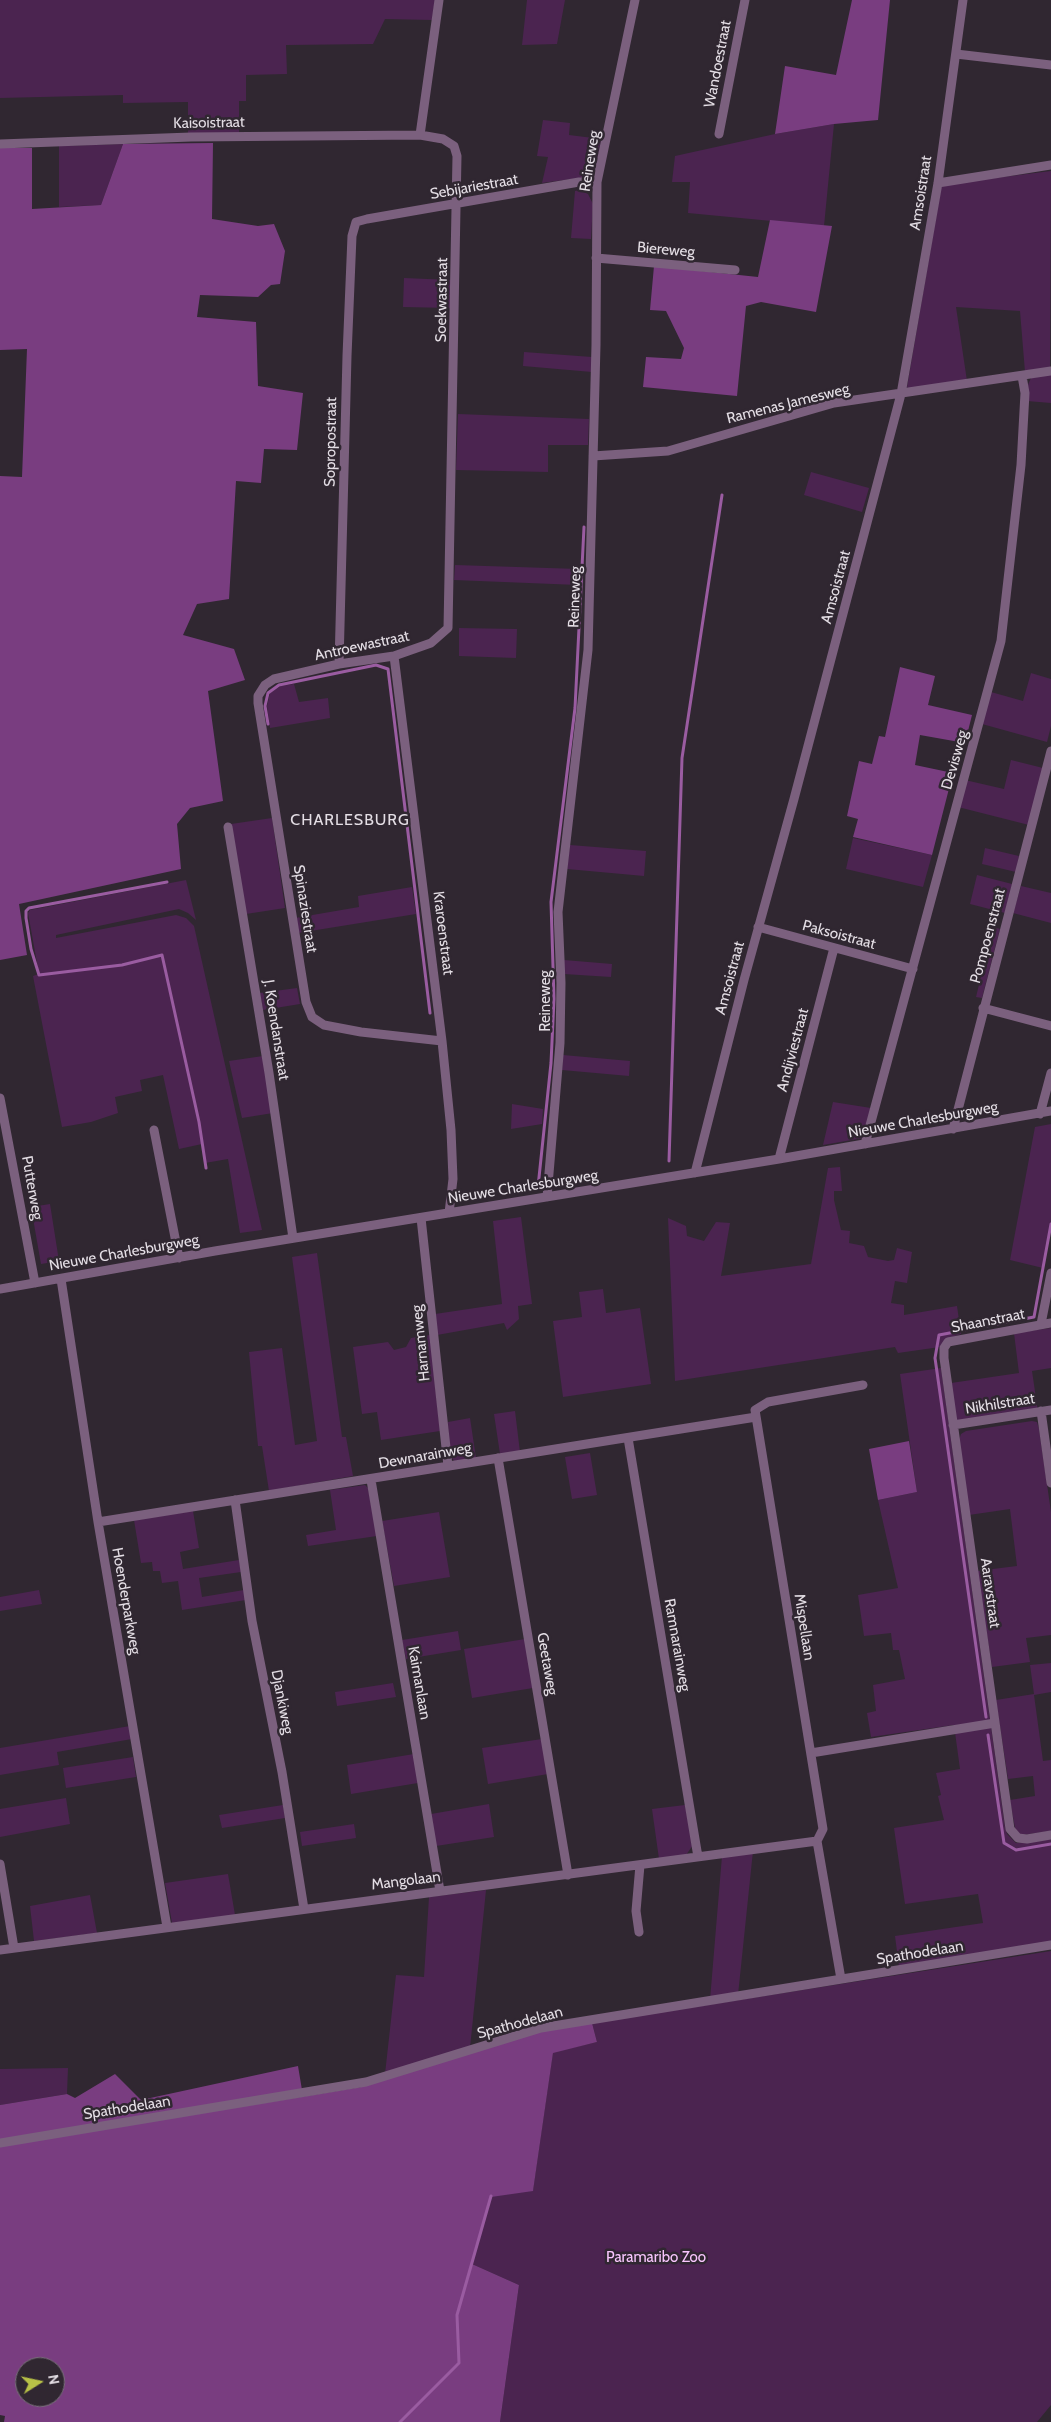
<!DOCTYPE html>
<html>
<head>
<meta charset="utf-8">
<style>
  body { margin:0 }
  #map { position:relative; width:1051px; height:2422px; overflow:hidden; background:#302731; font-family:Cabin,sans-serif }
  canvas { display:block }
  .north { position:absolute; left:15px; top:2357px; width:50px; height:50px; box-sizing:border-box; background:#302731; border:1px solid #787079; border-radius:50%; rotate:80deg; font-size:14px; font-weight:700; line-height:20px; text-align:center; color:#e4dee5 }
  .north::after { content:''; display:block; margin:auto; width:18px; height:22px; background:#b8c147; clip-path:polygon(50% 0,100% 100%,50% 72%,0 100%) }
</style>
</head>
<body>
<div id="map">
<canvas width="1051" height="2422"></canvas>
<div class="north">N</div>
</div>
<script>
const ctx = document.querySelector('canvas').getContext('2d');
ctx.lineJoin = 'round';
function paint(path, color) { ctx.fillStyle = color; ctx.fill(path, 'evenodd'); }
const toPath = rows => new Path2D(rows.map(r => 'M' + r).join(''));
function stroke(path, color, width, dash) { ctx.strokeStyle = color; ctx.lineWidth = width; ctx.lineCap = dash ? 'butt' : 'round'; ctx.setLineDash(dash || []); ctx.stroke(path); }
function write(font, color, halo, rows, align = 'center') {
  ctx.font = font + ' Cabin,sans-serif'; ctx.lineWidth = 5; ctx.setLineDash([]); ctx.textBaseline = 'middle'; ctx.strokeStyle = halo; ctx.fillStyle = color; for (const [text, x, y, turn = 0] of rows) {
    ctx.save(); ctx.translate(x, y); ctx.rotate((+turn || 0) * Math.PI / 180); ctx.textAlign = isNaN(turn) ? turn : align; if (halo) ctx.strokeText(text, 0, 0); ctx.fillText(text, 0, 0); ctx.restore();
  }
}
paint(toPath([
  [0,0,435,0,432,20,385,19,373,44,286,45,287,74,246,75,246,101,239,101,239,133,188,133,188,102,123,103,123,95,0,98],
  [527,0,565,0,557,44,522,45],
  [543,120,570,123,569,135,601,139,593,180,579,178,542,183,548,157,537,156],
  [834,124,824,226,688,213,690,182,672,182,675,156,775,134],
  [123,144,101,205,59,207,59,146],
  [1051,171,1050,369,1025,372,1020,311,956,307,967,381,910,389,907,387,941,188,946,184],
  [580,190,588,194,593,204,591,239,571,238,575,191],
  [404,278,451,280,451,308,403,307],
  [524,352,592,357,592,372,523,366],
  [1051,374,1051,403,1027,401,1027,387,1031,378],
  [458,414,589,419,588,445,548,445,548,472,456,470],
  [811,472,869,488,862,512,804,495],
  [455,565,579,569,578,585,454,580],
  [459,628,517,629,516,658,459,656],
  [1031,673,1051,679,1051,726,1047,742,982,724,991,692,1023,701],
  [294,684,299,702,328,698,330,718,270,728,267,706,270,693,281,686],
  [1011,760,1043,768,1029,825,958,807,965,780,1004,789],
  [272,818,285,908,246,914,231,824],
  [853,838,932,855,923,887,846,869],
  [570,845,646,851,644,876,567,869],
  [985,848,1019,856,1016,872,982,864],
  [977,875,1012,884,1005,913,970,904],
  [186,880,196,920,188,913,179,909,56,935,56,938,176,915,186,918,194,926,262,1230,240,1233,228,1159,205,1163,202,1144,179,1149,163,1075,140,1080,142,1091,115,1097,118,1113,91,1122,62,1127,33,976,39,974,28,913,30,910],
  [1021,886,1051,893,1051,923,1013,913],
  [412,887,416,914,298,933,295,918,359,907,358,896],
  [993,927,1000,929,982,998,976,997],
  [564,960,612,964,611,977,564,974],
  [297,988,300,1004,263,1010,260,993],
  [563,1055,630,1061,629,1076,562,1070],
  [263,1056,273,1113,242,1118,229,1061],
  [833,1102,871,1108,863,1138,823,1145],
  [512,1104,543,1109,542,1124,511,1129],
  [1051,1124,1051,1224,1043,1268,1010,1260,1035,1127],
  [840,1167,842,1191,834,1191,834,1200,841,1230,850,1231,849,1243,864,1246,868,1257,888,1261,894,1260,897,1248,912,1252,907,1283,895,1281,891,1303,904,1305,904,1315,957,1306,961,1334,946,1339,940,1347,898,1353,895,1347,675,1381,668,1218,686,1226,687,1236,704,1241,716,1222,730,1223,721,1276,811,1264,828,1168],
  [50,1204,59,1261,41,1264,31,1207],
  [521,1217,532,1304,518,1306,519,1319,507,1330,504,1323,437,1335,435,1314,502,1304,493,1221],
  [317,1253,342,1437,346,1437,353,1476,269,1491,262,1446,258,1446,249,1352,282,1348,295,1445,317,1441,292,1257],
  [603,1289,606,1313,640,1308,651,1384,563,1397,553,1321,582,1317,579,1292],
  [1051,1328,1051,1368,1032,1371,1038,1412,958,1422,956,1418,951,1383,1019,1373,1014,1333],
  [430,1335,440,1431,381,1440,377,1412,362,1414,353,1347,388,1342,394,1350,406,1347,411,1338],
  [941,1368,1005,1827,1007,1834,1016,1843,1051,1839,1051,1942,899,1967,895,1936,983,1923,978,1894,905,1904,894,1828,944,1820,938,1796,941,1795,936,1773,960,1769,954,1725,871,1737,867,1713,876,1711,873,1685,905,1679,899,1650,893,1650,891,1633,864,1636,858,1595,898,1588,878,1500,917,1492,900,1374],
  [515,1411,520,1452,500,1454,494,1414],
  [470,1418,476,1458,454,1461,449,1453,448,1422],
  [1032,1421,1037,1422,1039,1429,1051,1512,1051,1635,1026,1638,1030,1662,992,1667,977,1571,1017,1566,1010,1509,969,1515,959,1440,961,1434,966,1431],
  [590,1453,597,1495,572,1499,565,1457],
  [365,1485,368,1488,377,1536,308,1546,306,1535,336,1530,330,1490],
  [193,1511,199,1548,180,1552,183,1569,239,1560,241,1572,199,1578,202,1597,244,1590,246,1600,182,1610,178,1581,162,1583,160,1571,153,1571,152,1562,141,1563,134,1520],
  [439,1512,450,1577,394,1586,382,1521],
  [39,1590,42,1604,0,1611,0,1597],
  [458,1631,461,1650,406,1659,402,1640],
  [525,1639,533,1688,472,1698,464,1649],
  [1051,1663,1051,1692,1034,1695,1043,1761,1051,1760,1051,1831,1022,1835,1017,1833,1015,1828,1010,1800,1035,1796,1033,1776,1008,1779,996,1700,1034,1694,1030,1665],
  [393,1683,396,1697,337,1706,335,1692],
  [130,1726,132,1739,57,1752,59,1765,0,1775,0,1748],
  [542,1739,548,1774,488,1784,482,1748],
  [414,1754,418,1783,351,1794,347,1765],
  [133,1757,136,1777,66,1788,63,1768],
  [66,1798,70,1824,0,1837,0,1809],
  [489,1804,494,1837,436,1846,431,1814],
  [283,1805,285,1818,222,1828,219,1815],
  [685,1805,693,1845,686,1855,659,1859,652,1809],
  [354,1824,356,1838,302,1846,300,1832],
  [753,1851,738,1995,710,2000,722,1856],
  [228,1874,235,1915,172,1923,165,1883],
  [486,1890,470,2048,385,2074,396,1975,424,1977,429,1897],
  [90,1895,97,1933,34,1941,30,1906],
  [1051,1951,1051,2405,1037,2422,500,2422,519,2285,472,2264,491,2196,533,2190,553,2052,597,2042,592,2023],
  [68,2068,67,2094,0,2105,0,2069]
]), '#4b2450');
paint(toPath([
  [852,0,890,0,878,120,834,124,775,134,785,66,836,75],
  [213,143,212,219,258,226,274,224,285,251,280,284,271,285,258,297,200,295,197,317,256,322,258,386,303,393,297,450,264,449,261,483,236,481,229,599,197,604,183,635,234,649,245,680,208,691,223,801,190,808,177,824,181,869,19,904,27,955,0,960,0,476,22,477,27,349,0,350,0,148,32,148,32,209,101,205,123,144],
  [770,220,832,226,816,312,761,302,746,306,737,396,643,387,646,357,681,359,684,348,666,311,650,310,654,266,758,277],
  [900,667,935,676,928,705,972,715,965,743,920,735,915,765,953,773,932,855,853,837,858,819,847,816,859,761,872,764,879,736,885,737],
  [909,1441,917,1492,878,1500,869,1449],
  [592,2023,597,2042,553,2053,533,2191,491,2197,472,2264,519,2285,500,2422,4,2422,5,2416,0,2415,0,2146,361,2087,541,2031],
  [25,2367,55,2367,55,2397,25,2397],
  [298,2066,302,2090,0,2140,0,2105,67,2094,75,2098,115,2074,141,2100]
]), '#793d80');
stroke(toPath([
  [268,724,265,706,268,693,279,685,376,665,388,669,430,1013],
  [167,882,29,908,26,911,26,918,31,949,39,975,122,965,162,955,199,1122,206,1168],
  [669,1161,682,758,722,495],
  [538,1187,551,1063,554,999,551,902,575,708,584,527],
  [986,1717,935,1358,939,1335,1034,1317,1051,1224],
  [988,1735,1004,1843,1016,1850,1051,1844],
  [400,2422,459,2363,457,2315,491,2196]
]), '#9a5ca1', 3);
stroke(toPath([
  [439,0,420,135,443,139,454,146,457,156,448,628,431,643,394,656,339,664,274,679,265,685,258,696,258,703,306,1002,312,1017,324,1025,361,1032,442,1041],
  [956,54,1051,65],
  [719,134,745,0],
  [0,144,191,137,420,135],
  [938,183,1051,165],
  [596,258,735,270],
  [593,456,668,451,834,403,1051,371],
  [394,656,442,1041,451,1130,453,1179,449,1213],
  [339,664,347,356,352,236,356,222,367,219,579,182,597,182],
  [228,827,269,1073,293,1238],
  [758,927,913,969],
  [983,1008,1051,1026],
  [0,1098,35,1283],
  [1040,1114,1051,1073],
  [953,1129,1051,751],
  [154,1130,179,1258],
  [865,1144,1001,641,1021,465,1025,393,1022,376],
  [779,1159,834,948],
  [695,1173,744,980,794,799,901,394,938,183,963,0],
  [547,1197,560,1043,561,983,558,912,588,650,596,345,597,182,635,0],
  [421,1218,448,1466],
  [61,1279,98,1522,167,1927],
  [0,1289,215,1251,779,1159,1051,1111],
  [1051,1323,948,1342,944,1348,944,1358,1010,1829,1018,1838,1027,1839,1051,1835],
  [1041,1324,1051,1273],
  [1041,1411,1051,1483],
  [953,1425,1051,1410],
  [628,1438,698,1857],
  [498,1458,568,1875],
  [371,1480,440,1891],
  [235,1500,252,1621,282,1772,304,1909],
  [98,1522,756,1417],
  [811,1753,995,1723],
  [817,1841,823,1829,755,1410,768,1402,863,1385],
  [817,1841,841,1979],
  [0,1864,14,1948],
  [639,1932,636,1911,640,1865],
  [0,1950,817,1841],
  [0,2143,366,2082,541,2028,1051,1945]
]), '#7b607e', 9);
write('15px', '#e4dee5', '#302731', [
  ["Wandoestraat",718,64,-79],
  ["Kaisoistraat",209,123,-1],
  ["Reineweg",590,161,-81],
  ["Sebijariestraat",474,187,-10],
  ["Amsoistraat",921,193,-81],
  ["Biereweg",666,250,5],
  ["Soekwastraat",442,300,-89],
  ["Ramenas Jamesweg",788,404,-14],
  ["Sopropostraat",331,442,-89],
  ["Amsoistraat",836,587,-75],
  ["Reineweg",575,597,-88],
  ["Antroewastraat",362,646,-12],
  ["Devisweg",955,760,-74],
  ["Spinaziestraat",305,909,81],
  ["Kraroenstraat",443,933,83],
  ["Paksoistraat",839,935,15],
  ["Pompoenstraat",988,936,-75],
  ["Amsoistraat",730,978,-75],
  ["Reineweg",546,1001,-90],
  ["J. Koendanstraat",276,1030,81],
  ["Andijviestraat",793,1050,-75],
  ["Nieuwe Charlesburgweg",923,1120,-10],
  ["Nieuwe Charlesburgweg",523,1187,-9],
  ["Putterweg",32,1188,80],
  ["Nieuwe Charlesburgweg",124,1253,-10],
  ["Shaanstraat",988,1321,-11],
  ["Harnamweg",421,1343,-96],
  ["Nikhilstraat",1000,1404,-9],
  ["Dewnarainweg",425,1456,-10],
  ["Aaravstraat",990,1593,82],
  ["Hoenderparkweg",126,1601,80],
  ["Mispellaan",804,1627,81],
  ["Ramnarainweg",677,1645,80],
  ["Geetaweg",547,1664,80],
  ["Kaimanlaan",419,1683,80],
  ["Djankiweg",282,1702,79],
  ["Mangolaan",406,1881,-7],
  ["Spathodelaan",920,1953,-9],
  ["Spathodelaan",520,2023,-15],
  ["Spathodelaan",127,2108,-9]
]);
write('15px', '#f9c6fe', '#302731', [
  ["Paramaribo Zoo",656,2258]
]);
ctx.letterSpacing = '1px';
write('16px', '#e4dee5', '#302731', [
  ["CHARLESBURG",350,820]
]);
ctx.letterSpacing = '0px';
</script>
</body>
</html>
